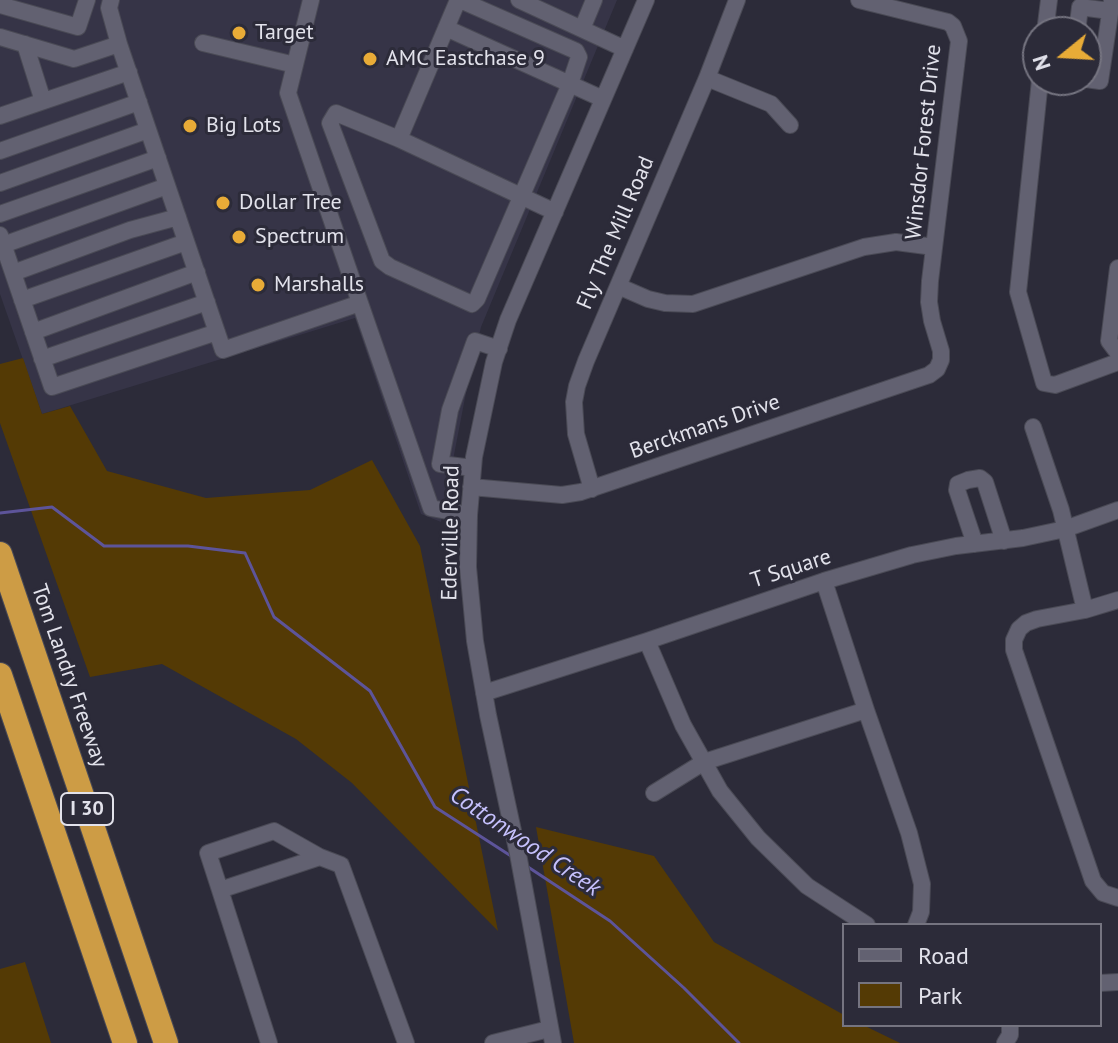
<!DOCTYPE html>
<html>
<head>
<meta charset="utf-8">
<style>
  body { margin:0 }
  #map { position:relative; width:1118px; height:1043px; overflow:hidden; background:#2c2b39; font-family:"PT Sans",sans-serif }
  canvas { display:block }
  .legend { position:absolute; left:842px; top:923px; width:260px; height:104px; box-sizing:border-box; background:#2c2b39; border:2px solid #757480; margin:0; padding:10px 14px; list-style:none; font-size:24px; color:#e2e2eb }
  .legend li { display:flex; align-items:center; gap:16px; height:40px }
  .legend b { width:40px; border:2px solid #757480 }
  .north { position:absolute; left:1022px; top:16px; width:80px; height:80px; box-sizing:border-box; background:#2c2b39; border:2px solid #757480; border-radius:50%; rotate:252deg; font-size:22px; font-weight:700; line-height:32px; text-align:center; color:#e2e2eb }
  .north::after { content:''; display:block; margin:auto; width:28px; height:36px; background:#e8ab37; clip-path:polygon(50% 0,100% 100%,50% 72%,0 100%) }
</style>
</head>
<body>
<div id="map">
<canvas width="1118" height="1043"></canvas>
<ul class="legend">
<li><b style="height:10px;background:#626171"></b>Road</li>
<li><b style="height:22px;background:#543a05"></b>Park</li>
</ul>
<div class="north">N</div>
</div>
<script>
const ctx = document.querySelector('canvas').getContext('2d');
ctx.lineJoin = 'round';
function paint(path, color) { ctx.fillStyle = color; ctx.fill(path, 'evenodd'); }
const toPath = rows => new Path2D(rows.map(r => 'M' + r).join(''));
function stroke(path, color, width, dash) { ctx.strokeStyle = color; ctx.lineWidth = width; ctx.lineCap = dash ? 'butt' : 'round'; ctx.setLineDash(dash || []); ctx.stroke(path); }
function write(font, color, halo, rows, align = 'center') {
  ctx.font = font + ' "PT Sans",sans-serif'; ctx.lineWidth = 6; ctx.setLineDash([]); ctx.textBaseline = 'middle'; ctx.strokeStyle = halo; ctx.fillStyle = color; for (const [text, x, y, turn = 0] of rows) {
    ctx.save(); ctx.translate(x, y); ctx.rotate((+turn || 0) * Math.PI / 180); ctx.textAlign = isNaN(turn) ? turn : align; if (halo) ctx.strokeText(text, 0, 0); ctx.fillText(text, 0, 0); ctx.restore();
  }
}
paint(toPath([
  [0,0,617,0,481,327,465,398,441,522,421,514,355,318,42,414,0,294]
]), '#363447');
paint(toPath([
  [23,358,42,414,70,406,107,471,206,498,310,490,372,460,420,546,498,931,352,783,296,739,162,664,90,677,0,423,0,364],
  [536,827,654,856,714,942,844,1015,844,1025,863,1025,900,1043,574,1043],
  [25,962,51,1043,0,1043,0,969]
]), '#543a05');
stroke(toPath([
  [0,513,52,507,104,546,188,546,245,553,274,617,370,691,435,807,511,856],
  [528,867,610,921,684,988,739,1043]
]), '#5d549a', 3);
const minor = toPath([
  [111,0,109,8,119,44],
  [458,0,399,139,555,212],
  [519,0,625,49],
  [0,5,78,27,87,0],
  [446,28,603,99],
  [582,29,594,0],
  [1045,32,1049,0],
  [1077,32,1080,7,1110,11],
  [0,37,74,59,119,44,223,350,360,303,288,93,311,0],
  [203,43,295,65],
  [25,44,43,101],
  [707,78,771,104,790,125],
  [1086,79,1100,81,1112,0],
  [1040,80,1018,292,1044,383,1055,385,1118,362],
  [0,116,129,72],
  [399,139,336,113,330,123,382,261,390,267,472,304,477,299,570,84,579,57,576,51,460,0],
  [0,151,139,102],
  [0,183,148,130],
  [0,214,158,158],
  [0,235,52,387,217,332],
  [3,245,167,186],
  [1118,268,1109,341,1118,353],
  [13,273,130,230,178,217],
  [618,286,648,299,665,303,693,304,864,247,896,242,934,247],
  [22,300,186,242],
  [360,303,431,508,469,515],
  [33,332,197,272],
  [42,359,207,302],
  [1033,427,1061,510,1085,610],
  [473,468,440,464,450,410,475,341,499,349],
  [471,487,562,495,581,492,929,375,937,369,941,360,941,351,932,321,929,302,930,281,959,41,953,26,948,22,859,0],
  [592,489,576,434,574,402,577,386,586,361,707,78,737,0],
  [975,544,957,490,958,484,968,480,980,478,985,482,1004,541],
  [824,581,866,710,909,833,922,884,921,912,916,925],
  [1118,600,1085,610,1037,619,1026,623,1019,629,1014,640,1014,650,1093,881,1103,893,1118,898],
  [647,641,683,725,720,791,758,838,807,886,867,925],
  [484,693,647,641,824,581,912,555,956,546,1023,538,1065,529,1118,510],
  [654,793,704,762,866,710],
  [220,890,208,853,274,831,320,857,341,865,406,1043],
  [1100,983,1118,982],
  [269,1043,220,890,320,857],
  [493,1043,549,1029],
  [553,1043,518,854,488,715,475,641,468,567,469,515,474,457,494,362,508,320,646,0],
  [1005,1043,1010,1035,1010,1025]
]);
const highway = toPath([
  [0,554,166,1043],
  [0,675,125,1043]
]);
stroke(minor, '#4a4a55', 18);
stroke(highway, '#4a4a55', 26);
stroke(minor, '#626171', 16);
stroke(highway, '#cd9c45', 24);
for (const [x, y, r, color] of [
  [239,33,8,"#e8ab37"],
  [370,59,8,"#e8ab37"],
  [190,126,8,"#e8ab37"],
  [223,203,8,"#e8ab37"],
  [239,237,8,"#e8ab37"],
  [258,285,8,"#e8ab37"]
]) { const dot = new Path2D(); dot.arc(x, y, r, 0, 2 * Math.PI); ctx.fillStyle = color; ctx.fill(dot); stroke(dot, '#2c2b39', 3); }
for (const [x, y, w] of [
  [87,809,52]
]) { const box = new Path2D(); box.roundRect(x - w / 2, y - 16, w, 32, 6); ctx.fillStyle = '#2c2b39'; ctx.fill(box); stroke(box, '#e2e2eb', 2); }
write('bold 20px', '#e2e2eb', null, [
  ["I 30",87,809]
]);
write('22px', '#e2e2eb', '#2c2b39', [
  ["Target",255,33],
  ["AMC Eastchase 9",386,59],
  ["Big Lots",206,126],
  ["Dollar Tree",239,203],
  ["Spectrum",255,237],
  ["Marshalls",274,285]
], 'left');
write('22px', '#e2e2eb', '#2c2b39', [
  ["Winsdor Forest Drive",924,142,-84],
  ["Fly The Mill Road",616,233,-67],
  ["Berckmans Drive",705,427,-19],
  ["Ederville Road",451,533,-89],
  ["T Square",791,569,-18],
  ["Tom Landry Freeway",69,676,71]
]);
write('italic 24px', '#c6c1fd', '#2c2b39', [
  ["Cottonwood Creek",525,842,34]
]);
</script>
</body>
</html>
